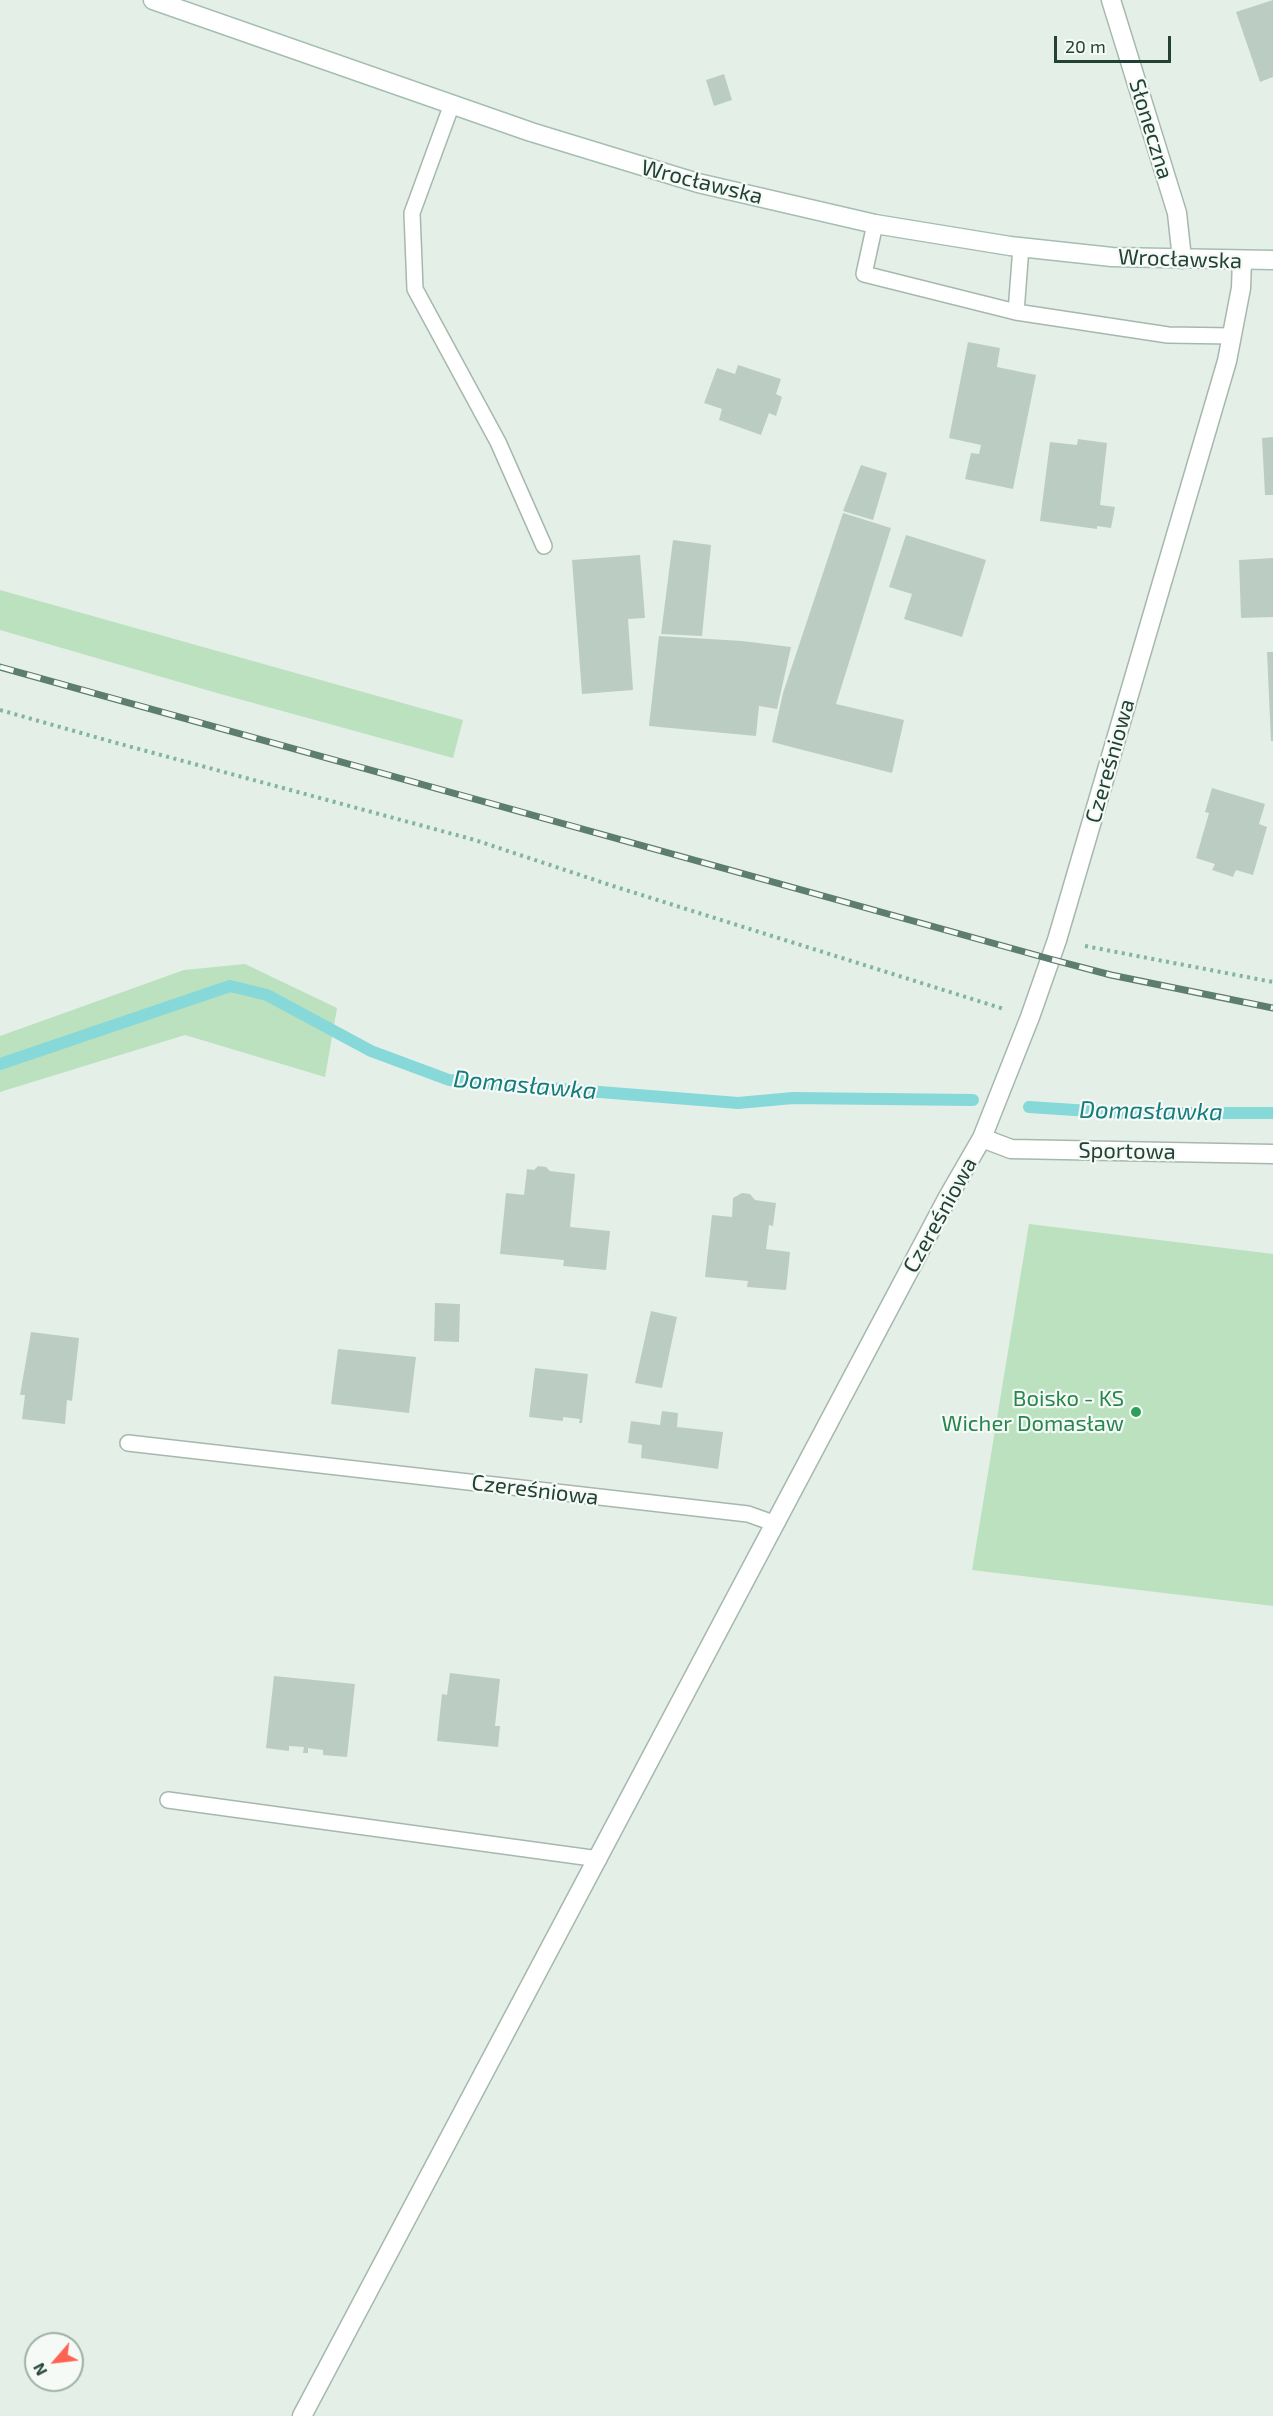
<!DOCTYPE html>
<html>
<head>
<meta charset="utf-8">
<style>
  body { margin:0 }
  #map { position:relative; width:1273px; height:2416px; overflow:hidden; background:#e4efe8; font-family:"Exo 2",sans-serif }
  canvas { display:block }
  .north { position:absolute; left:24px; top:2332px; width:60px; height:60px; box-sizing:border-box; background:#f5faf7; border:2px solid #a0b0a9; border-radius:50%; rotate:242deg; font-size:16px; font-weight:700; line-height:24px; text-align:center; color:#214234 }
  .north::after { content:''; display:block; margin:auto; width:21px; height:27px; background:#fe6352; clip-path:polygon(50% 0,100% 100%,50% 72%,0 100%) }
  .scale { position:absolute; left:1054px; top:36px; width:117px; height:27px; box-sizing:border-box; border:3px solid #214234; border-top:0; padding-left:8px; font-size:18px; line-height:21px; white-space:nowrap; color:#214234; -webkit-text-stroke:4px #f5faf7; paint-order:stroke }
</style>
</head>
<body>
<div id="map">
<canvas width="1273" height="2416"></canvas>
<div class="north">N</div>
<div class="scale">20 m</div>
</div>
<script>
const ctx = document.querySelector('canvas').getContext('2d');
ctx.lineJoin = 'round';
function paint(path, color) { ctx.fillStyle = color; ctx.fill(path, 'evenodd'); }
const toPath = rows => new Path2D(rows.map(r => 'M' + r).join(''));
function stroke(path, color, width, dash) { ctx.strokeStyle = color; ctx.lineWidth = width; ctx.lineCap = dash ? 'butt' : 'round'; ctx.setLineDash(dash || []); ctx.stroke(path); }
function write(font, color, halo, rows, align = 'center') {
  ctx.font = font + ' "Exo 2",sans-serif'; ctx.lineWidth = 4.5; ctx.setLineDash([]); ctx.textBaseline = 'middle'; ctx.strokeStyle = halo; ctx.fillStyle = color; for (const [text, x, y, turn = 0] of rows) {
    ctx.save(); ctx.translate(x, y); ctx.rotate((+turn || 0) * Math.PI / 180); ctx.textAlign = isNaN(turn) ? turn : align; if (halo) ctx.strokeText(text, 0, 0); ctx.fillText(text, 0, 0); ctx.restore();
  }
}
paint(toPath([
  [0,590,463,720,453,758,217,693,0,630],
  [245,964,337,1008,325,1077,185,1035,0,1092,0,1036,184,970],
  [1029,1224,1273,1254,1273,1606,972,1570]
]), '#bbe1bf');
stroke(toPath([
  [0,1064,230,986,267,995,371,1051,449,1080,738,1103,793,1098,973,1100],
  [1029,1107,1120,1113,1273,1113]
]), '#87d8d8', 12);
paint(toPath([
  [1273,0,1273,77,1260,82,1236,12],
  [724,74,732,100,714,106,706,80],
  [968,342,1000,348,997,367,1036,375,1013,489,965,479,971,453,979,454,981,445,949,438],
  [738,365,781,379,776,394,782,397,776,416,769,413,761,435,719,420,722,409,704,403,717,368,735,374],
  [1273,437,1273,495,1265,495,1262,438],
  [1078,439,1107,443,1100,505,1115,507,1111,528,1097,526,1097,529,1040,521,1050,442,1077,445],
  [861,465,887,473,873,520,843,511],
  [843,513,891,528,836,704,904,720,892,773,772,742,783,693],
  [906,535,986,560,962,637,904,619,912,594,889,587],
  [673,540,711,545,702,636,661,634],
  [640,555,645,618,628,619,633,690,582,694,572,560],
  [1273,558,1273,617,1241,618,1239,560],
  [659,636,742,641,791,647,777,709,759,706,756,736,649,726],
  [1267,652,1273,652,1273,741,1271,741],
  [1212,788,1265,804,1259,824,1267,827,1253,875,1236,870,1233,877,1212,870,1215,864,1196,858,1209,813,1205,812],
  [538,1166,546,1167,550,1171,575,1174,570,1227,610,1231,606,1270,563,1266,564,1260,500,1254,506,1193,524,1195,527,1169,534,1170],
  [742,1193,750,1194,755,1200,776,1203,773,1226,769,1225,766,1249,790,1252,786,1290,747,1287,748,1281,705,1277,712,1215,732,1217,733,1198],
  [435,1303,460,1304,459,1342,434,1341],
  [651,1311,677,1317,662,1388,635,1383],
  [31,1332,79,1338,72,1401,67,1400,65,1424,22,1419,25,1395,20,1395],
  [338,1349,416,1357,409,1413,331,1404],
  [535,1368,588,1374,582,1423,579,1423,580,1419,563,1417,563,1421,529,1417],
  [662,1411,678,1413,677,1427,723,1432,718,1469,641,1458,642,1445,628,1443,631,1421,660,1425],
  [450,1673,500,1679,495,1726,500,1726,498,1747,437,1741,442,1694,447,1695],
  [274,1676,355,1684,347,1757,323,1755,323,1750,308,1748,308,1753,303,1753,304,1747,289,1746,289,1751,266,1748]
]), '#bbcdc3');
const service = toPath([
  [452,104,412,213,415,289,498,442,544,546],
  [875,224,864,274,1016,312,1168,335,1232,336],
  [1016,312,1021,247],
  [128,1443,748,1514,776,1524],
  [168,1800,599,1859]
]);
const minor = toPath([
  [1111,0,1177,213,1182,259],
  [982,1138,1011,1149,1273,1154],
  [302,2416,948,1197,982,1138,1030,1017,1057,940,1227,361,1241,288,1242,261]
]);
const secondary = toPath([
  [153,0,531,132,698,183,875,224,1010,246,1112,257,1273,260]
]);
stroke(service, '#a6b8ae', 18);
stroke(minor, '#a6b8ae', 21);
stroke(secondary, '#a4beb1', 21);
stroke(toPath([
  [0,710,113,742,475,840,610,885,1004,1009],
  [1085,946,1273,982]
]), '#81b59d', 4, [3, 4.5]);
stroke(service, '#fff', 15);
stroke(minor, '#fff', 18);
stroke(secondary, '#fff', 18);
const rail = toPath([
  [0,667,1050,959,1111,975,1273,1008]
]);
stroke(rail, '#5c7d6f', 7);
stroke(rail, '#f5faf7', 4.5, [14]);
for (const [x, y, r, color] of [
  [1136,1412,6,"#2e9e5b"]
]) { const dot = new Path2D(); dot.arc(x, y, r, 0, 2 * Math.PI); ctx.fillStyle = color; ctx.fill(dot); stroke(dot, '#f5faf7', 2); }
write('22px', '#214234', '#f5faf7', [
  ["Słoneczna",1151,129,73],
  ["Wrocławska",702,182,14],
  ["Wrocławska",1180,259,2],
  ["Czereśniowa",1110,761,-74],
  ["Sportowa",1127,1151,1],
  ["Czereśniowa",940,1215,-61],
  ["Czereśniowa",535,1490,7]
]);
write('22px', '#27864d', '#f5faf7', [
  ["Boisko - KS",1124,1399],
  ["Wicher Domasław",1124,1424]
], 'right');
write('italic 24px', '#157c7e', '#f5faf7', [
  ["Domasławka",525,1085,5],
  ["Domasławka",1151,1111,1]
]);
</script>
</body>
</html>
